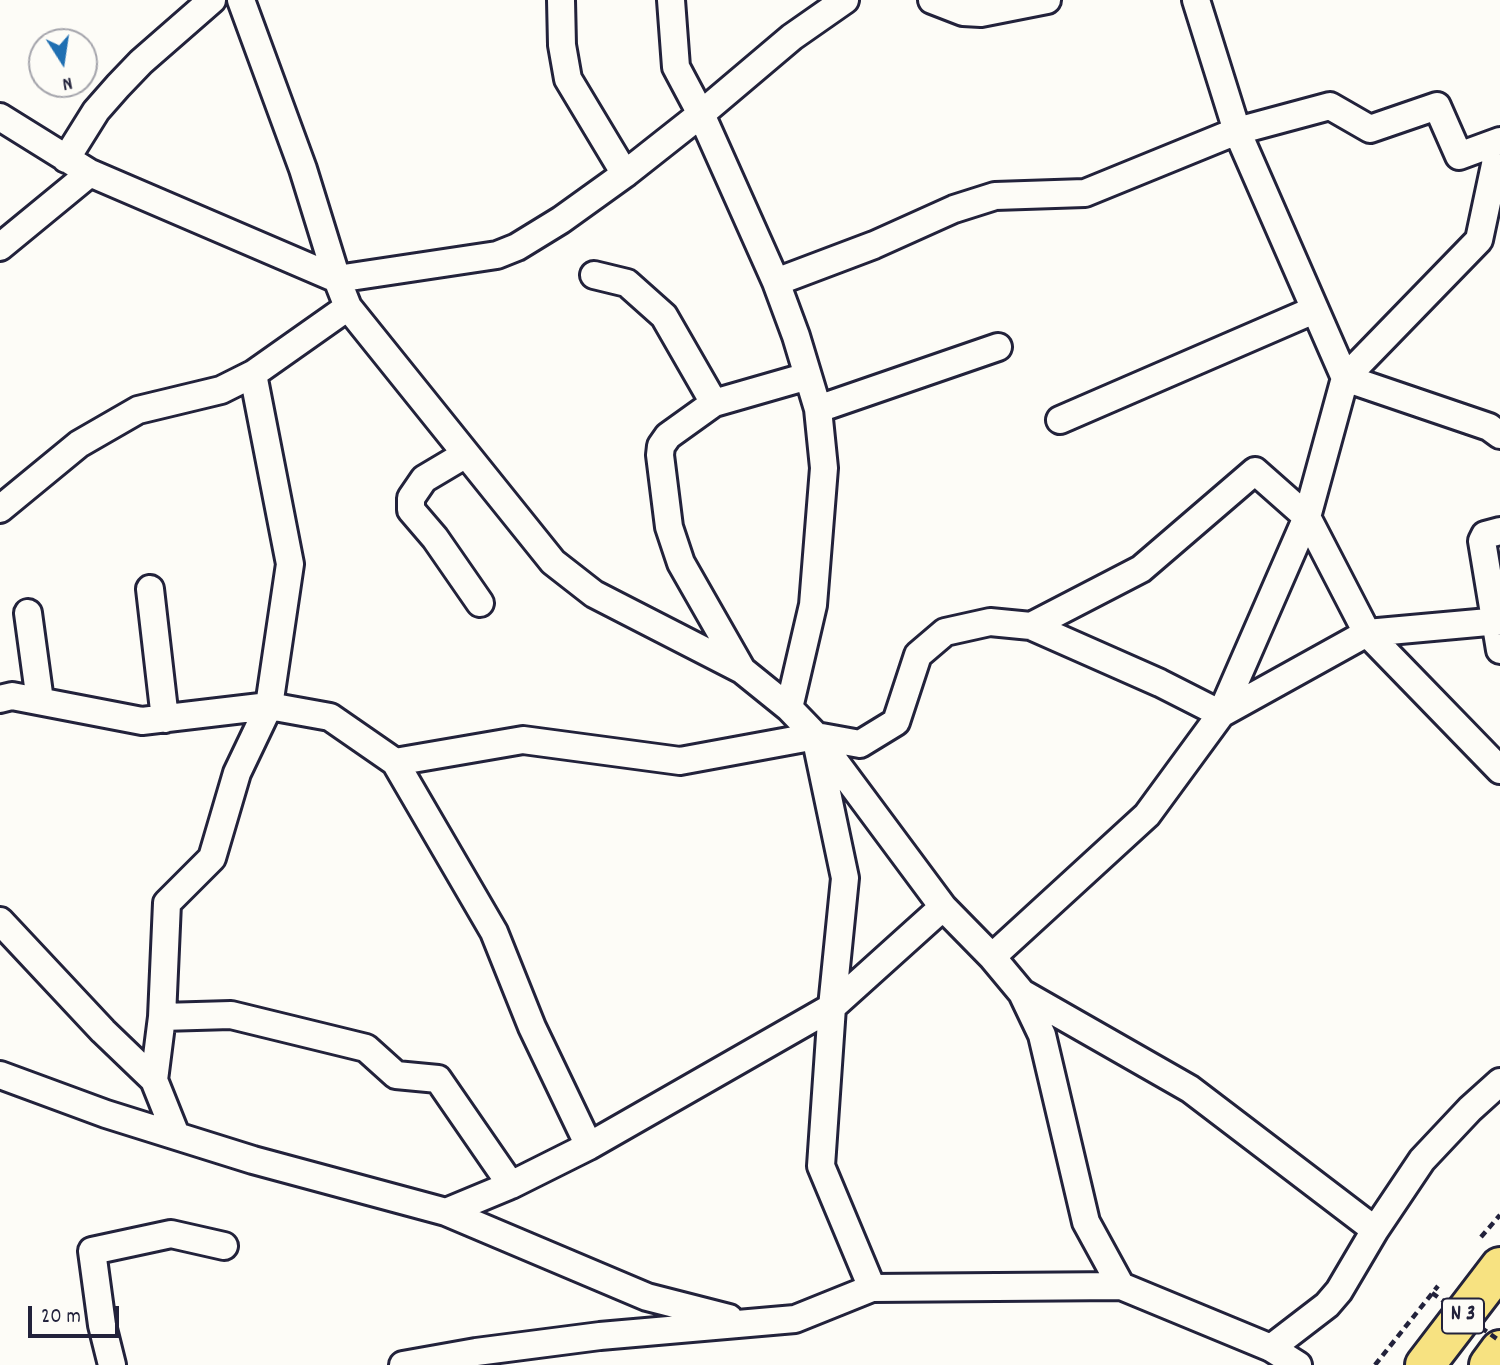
<!DOCTYPE html>
<html>
<head>
<meta charset="utf-8">
<style>
  body { margin:0 }
  #map { position:relative; width:1500px; height:1365px; overflow:hidden; background:#fdfcf7; font-family:Dekko,sans-serif }
  canvas { display:block }
  .north { position:absolute; left:28px; top:28px; width:70px; height:70px; box-sizing:border-box; background:#fdfcf7; border:2px solid #a5a5ac; border-radius:50%; rotate:168deg; font-size:19px; font-weight:700; line-height:28px; text-align:center; color:#22223b }
  .north::after { content:''; display:block; margin:auto; width:24px; height:32px; background:#1f6fb2; clip-path:polygon(50% 0,100% 100%,50% 72%,0 100%) }
  .scale { position:absolute; left:28px; top:1306px; width:91px; height:32px; box-sizing:border-box; border:4px solid #22223b; border-top:0; padding-left:9px; font-size:21px; line-height:24px; white-space:nowrap; color:#22223b; -webkit-text-stroke:5px #fdfcf7; paint-order:stroke }
</style>
</head>
<body>
<div id="map">
<canvas width="1500" height="1365"></canvas>
<div class="north">N</div>
<div class="scale">20 m</div>
</div>
<script>
const ctx = document.querySelector('canvas').getContext('2d');
ctx.lineJoin = 'round';
const toPath = rows => new Path2D(rows.map(r => 'M' + r).join(''));
function stroke(path, color, width, dash) { ctx.strokeStyle = color; ctx.lineWidth = width; ctx.lineCap = dash ? 'butt' : 'round'; ctx.setLineDash(dash || []); ctx.stroke(path); }
function write(font, color, halo, rows, align = 'center') {
  ctx.font = font + ' Dekko,sans-serif'; ctx.lineWidth = 5; ctx.setLineDash([]); ctx.textBaseline = 'middle'; ctx.strokeStyle = halo; ctx.fillStyle = color; for (const [text, x, y, turn = 0] of rows) {
    ctx.save(); ctx.translate(x, y); ctx.rotate((+turn || 0) * Math.PI / 180); ctx.textAlign = isNaN(turn) ? turn : align; if (halo) ctx.strokeText(text, 0, 0); ctx.fillText(text, 0, 0); ctx.restore();
  }
}
const minor = toPath([
  [241,0,303,169,337,279,348,307,553,562,594,594,742,670,789,708,816,736,943,907,992,957,1022,993,1042,1035,1086,1222,1121,1286],
  [561,0,562,45,568,79,625,174],
  [671,0,676,67,701,114,776,282,796,336,818,409,824,468,813,605,789,708],
  [932,0,963,12,981,13,1047,0],
  [1196,0,1237,131,1345,378,1489,427,1500,435],
  [0,117,90,173,337,279,497,255,517,247,561,220,625,174,701,114,792,37,845,0],
  [66,159,96,111,118,86,141,62,212,0],
  [0,247,90,173],
  [594,275,627,283,664,316,714,403],
  [776,282,874,245,954,209,995,196,1085,193,1237,131,1330,106,1370,129,1437,106,1459,156,1500,141],
  [348,307,253,374,290,564,269,706,330,717,395,762,494,932,532,1027,589,1146],
  [818,409,998,347],
  [1060,420,1314,310],
  [466,454,424,479,411,498,411,510,435,538,480,603],
  [0,509,79,444,138,410,221,390,253,374],
  [1500,531,1485,535,1482,541,1500,650],
  [150,589,165,719],
  [28,613,40,701],
  [1031,626,1141,569,1255,471,1307,517,1367,633,1500,770],
  [742,670,681,563,669,527,660,455,661,446,668,436,714,403,808,376],
  [0,699,12,696,142,721,269,706,237,773,212,858,167,903,162,1017,154,1080],
  [1221,714,1367,633,1500,621],
  [817,745,845,878,832,1007,821,1166,872,1288],
  [395,762,523,740,680,761,816,736,860,744,896,722,918,655,945,632,990,622,1031,626,1160,683,1221,714],
  [0,921,103,1031,154,1080,176,1135],
  [992,957,1147,815,1221,714,1307,517,1345,378,1479,240,1500,141],
  [1022,993,1190,1089,1375,1230],
  [162,1017,231,1015,366,1048,396,1075,438,1079,511,1185],
  [0,1075,106,1114,253,1160,446,1212,647,1297,729,1318],
  [446,1212,511,1185,589,1146,832,1007,943,907],
  [1271,1348,1327,1305,1339,1291,1375,1230,1422,1160,1470,1109,1500,1082],
  [112,1365,102,1325,92,1251,171,1234,224,1246],
  [403,1365,476,1352,600,1336,795,1319,872,1288,1121,1286,1271,1348,1298,1365]
]);
const primary = toPath([
  [1425,1365,1500,1267],
  [1489,1365,1500,1350]
]);
stroke(minor, '#22223b', 32);
stroke(primary, '#22223b', 44);
stroke(toPath([
  [1481,1237,1500,1215],
  [1375,1365,1438,1286]
]), '#22223b', 4.5, [7, 5]);
stroke(minor, '#fdfcf7', 26);
stroke(primary, '#f7e281', 38);
stroke(toPath([
  [1432,1293,1500,1341]
]), '#22223b', 4.5, [7, 5]);
for (const [x, y, w] of [
  [1463,1316,42]
]) { const box = new Path2D(); box.roundRect(x - w / 2, y - 17.5, w, 35, 5); ctx.fillStyle = '#fdfcf7'; ctx.fill(box); stroke(box, '#22223b', 2); }
write('bold 21px', '#22223b', null, [
  ["N 3",1463,1316]
]);
</script>
</body>
</html>
